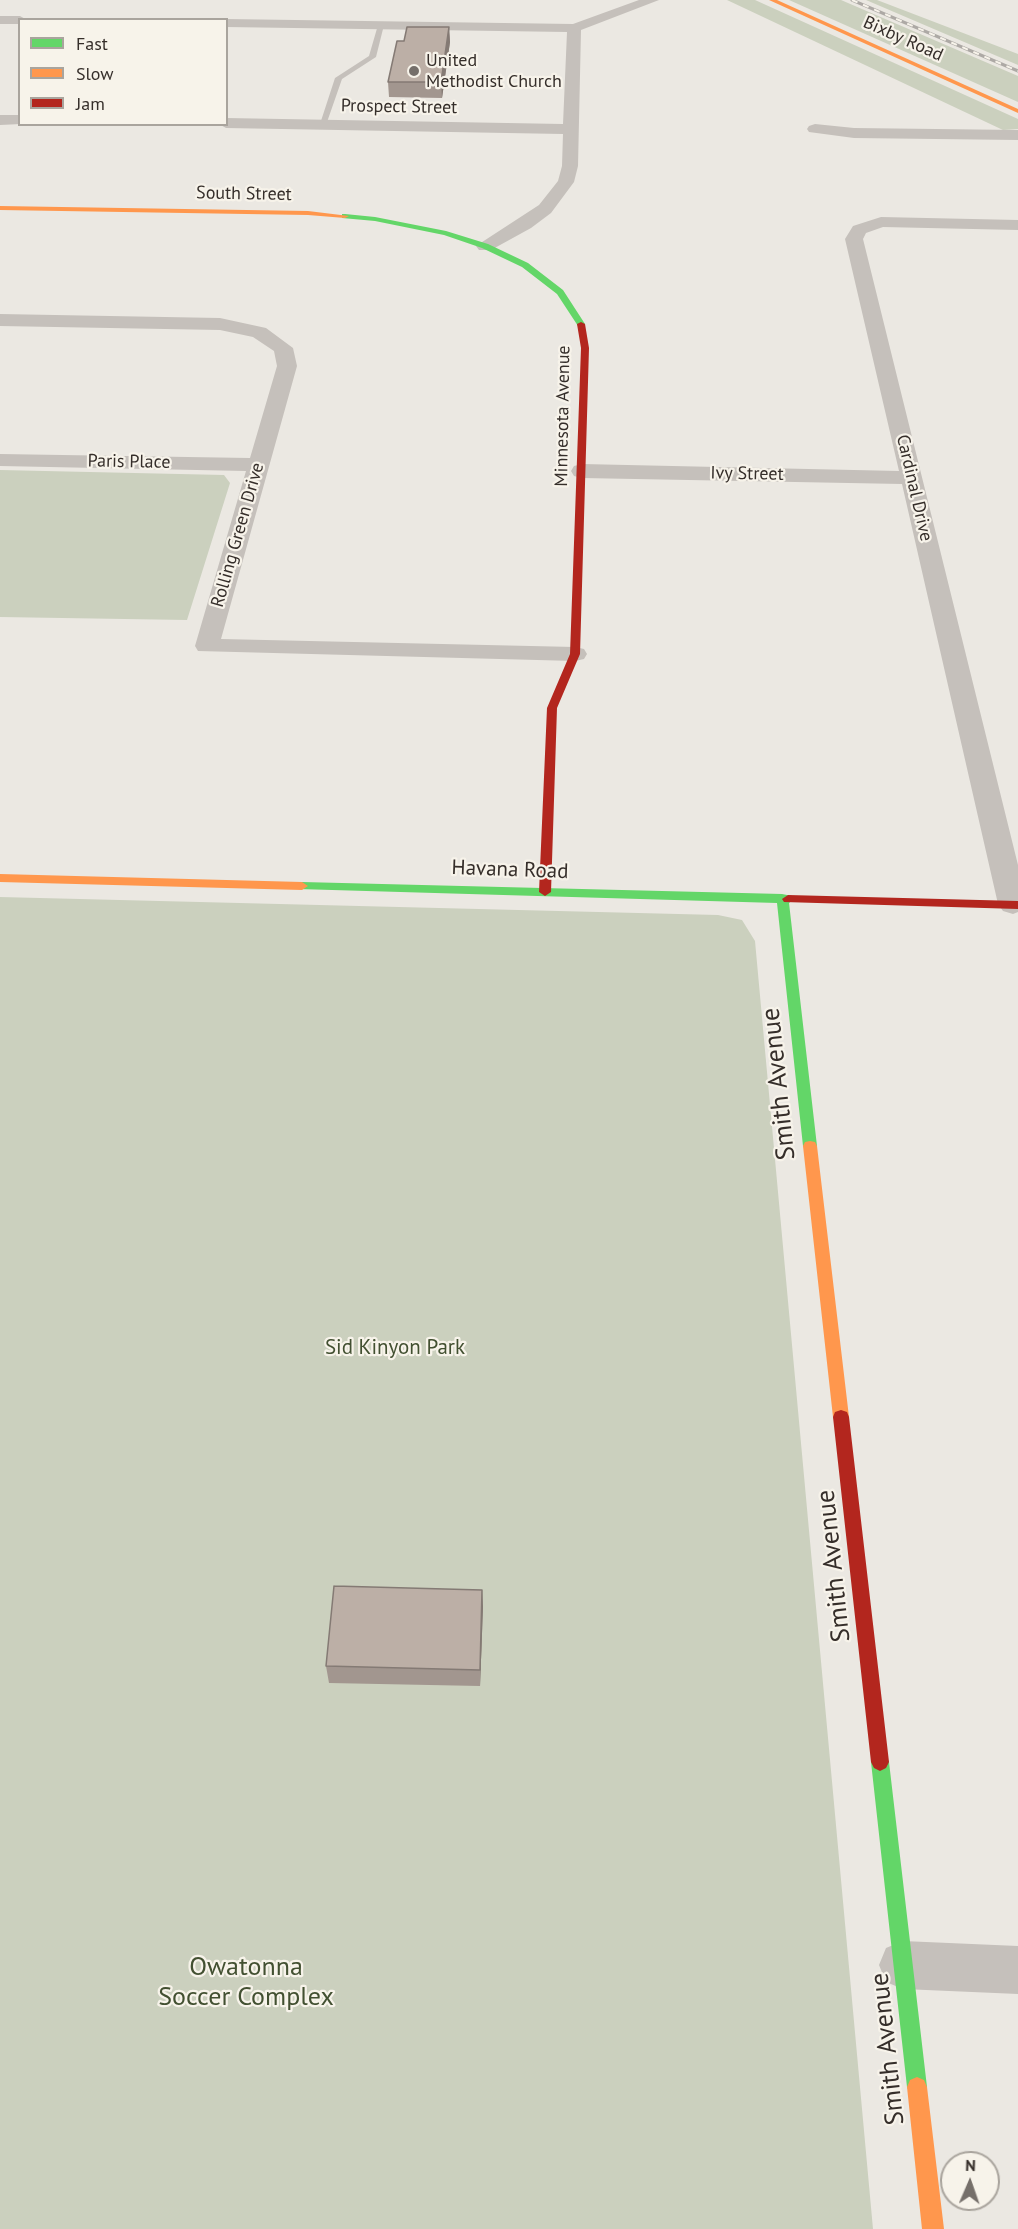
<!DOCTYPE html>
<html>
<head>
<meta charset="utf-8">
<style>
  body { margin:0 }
  #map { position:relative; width:1018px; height:2229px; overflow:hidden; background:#ebe8e2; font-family:"PT Sans",sans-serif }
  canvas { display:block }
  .legend { position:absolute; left:18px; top:18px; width:210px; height:108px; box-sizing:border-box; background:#f7f3ea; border:2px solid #a9a49d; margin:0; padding:8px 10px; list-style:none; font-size:18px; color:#352e2a }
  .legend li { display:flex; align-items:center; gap:12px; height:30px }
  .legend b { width:30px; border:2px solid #a9a49d }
  .north { position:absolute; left:940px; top:2151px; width:60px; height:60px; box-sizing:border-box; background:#f7f3ea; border:2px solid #a9a49d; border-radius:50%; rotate:2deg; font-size:16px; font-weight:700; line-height:24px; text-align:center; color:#352e2a }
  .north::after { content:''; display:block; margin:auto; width:21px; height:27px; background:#756f6a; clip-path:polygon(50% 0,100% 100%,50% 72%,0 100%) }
</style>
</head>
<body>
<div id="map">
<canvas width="1018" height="2229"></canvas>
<ul class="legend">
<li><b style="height:8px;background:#63d668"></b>Fast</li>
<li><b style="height:8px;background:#ff974d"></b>Slow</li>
<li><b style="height:8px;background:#b3261e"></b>Jam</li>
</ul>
<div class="north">N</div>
</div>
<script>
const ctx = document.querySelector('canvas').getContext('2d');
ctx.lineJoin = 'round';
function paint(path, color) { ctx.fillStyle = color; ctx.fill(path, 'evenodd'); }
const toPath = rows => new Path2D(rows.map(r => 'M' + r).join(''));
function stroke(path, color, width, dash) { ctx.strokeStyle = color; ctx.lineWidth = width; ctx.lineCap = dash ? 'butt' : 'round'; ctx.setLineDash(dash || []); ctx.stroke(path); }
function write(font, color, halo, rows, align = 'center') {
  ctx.font = font + ' "PT Sans",sans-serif'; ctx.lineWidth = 4.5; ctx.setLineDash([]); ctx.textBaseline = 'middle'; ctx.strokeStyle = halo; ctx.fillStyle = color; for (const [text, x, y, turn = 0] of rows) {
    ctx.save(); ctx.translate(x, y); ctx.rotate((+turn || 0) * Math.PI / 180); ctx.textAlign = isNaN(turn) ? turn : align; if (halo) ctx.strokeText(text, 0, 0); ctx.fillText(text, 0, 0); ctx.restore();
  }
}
paint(toPath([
  [727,0,755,0,1018,119,1018,129,1003,130],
  [789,0,841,0,1018,76,1018,102],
  [866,0,877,0,1018,54,1018,65],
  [0,470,224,475,230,483,187,620,0,617],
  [0,897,718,915,742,920,755,941,873,2229,0,2229]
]), '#cbd0be');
paint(toPath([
  [381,23,384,25,376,57,342,79,326,125,319,127,335,78,369,56,378,25,381,23]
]), '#c5c0bb');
paint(toPath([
  [639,0,659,0,581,30,578,166,574,182,551,213,531,228,491,250,479,250,476,246,539,205,558,181,562,166,563,134,226,128,219,124,226,124,226,118,563,124,567,32,226,27,226,20,223,20,226,19,573,24,639,0],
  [0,16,20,16,27,20,20,20,20,24,0,24,0,16],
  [0,115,20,115,21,124,0,125,0,115],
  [815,124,854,128,1018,130,1018,140,854,138,809,132,807,129,809,126,815,124],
  [881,217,1018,220,1018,230,883,227,866,233,863,239,1018,865,1018,912,1013,914,1003,911,998,904,902,484,582,478,574,476,571,471,574,466,582,464,899,471,845,239,853,226,881,217],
  [0,314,220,318,266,328,293,348,297,366,221,639,575,647,584,649,587,654,584,659,575,661,198,651,195,646,246,471,0,466,0,454,250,458,277,366,274,351,253,337,220,330,0,326,0,314],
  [903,1941,1018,1946,1018,1994,903,1989,886,1982,879,1965,886,1948,903,1941]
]), '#c5c0bb');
paint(toPath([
  [345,214,375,217,446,231,488,244,528,263,563,290,585,324,578,326,557,294,522,267,482,248,444,235,375,221,342,218,342,214,345,214],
  [302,882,782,894,792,896,794,899,789,903,817,1146,815,1150,810,1151,805,1150,803,1146,777,903,298,889,296,886,298,883,302,882],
  [880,1753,886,1756,889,1762,927,2087,924,2094,917,2097,910,2094,907,2087,871,1762,874,1756,880,1753]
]), '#63d668');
paint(toPath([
  [769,0,777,0,1018,109,1018,113,769,0],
  [0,206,308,211,349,216,345,218,308,215,0,210,0,206],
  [0,874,302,882,308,886,302,890,0,882,0,874],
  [810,1141,815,1142,817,1146,849,1417,847,1422,841,1424,835,1422,833,1417,803,1146,805,1142,810,1141],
  [917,2077,924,2080,927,2087,944,2229,922,2229,907,2087,910,2080,917,2077]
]), '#ff974d');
paint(toPath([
  [581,322,585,324,589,348,580,654,557,708,551,892,545,896,539,892,547,708,570,654,581,348,577,324,581,322],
  [788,895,1018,901,1018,909,784,902,782,899,788,895],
  [841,1410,847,1412,849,1417,889,1762,886,1768,880,1771,874,1768,871,1762,833,1417,835,1412,841,1410]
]), '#b3261e');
const rail = toPath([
  [852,0,1018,71]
]);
stroke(rail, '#ada9a5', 3);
stroke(rail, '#f7f3ea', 2, [6]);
paint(toPath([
  [449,27,450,42,442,98,389,97,388,82,404,41],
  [482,1590,483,1607,480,1686,329,1683,326,1666]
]), '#a2968f');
paint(toPath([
  [449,27,450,42,442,98,441,82],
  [482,1590,483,1607,480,1686,480,1670]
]), '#847a74');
const building = toPath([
  [407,27,449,27,441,82,388,82,397,41,404,41,407,27],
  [334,1586,482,1590,480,1670,326,1666,334,1586]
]);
paint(building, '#bcafa6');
stroke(building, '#847a74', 1.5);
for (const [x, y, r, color] of [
  [414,71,6,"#756f6a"]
]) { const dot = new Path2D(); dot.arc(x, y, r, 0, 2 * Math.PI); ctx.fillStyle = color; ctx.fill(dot); stroke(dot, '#f7f3ea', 2); }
write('18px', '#352e2a', '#f7f3ea', [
  ["Bixby Road",903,39,24],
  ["Prospect Street",399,107,1],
  ["South Street",244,194,1],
  ["Minnesota Avenue",563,416,-89],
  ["Paris Place",129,462,1],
  ["Ivy Street",747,474,1],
  ["Cardinal Drive",914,488,77],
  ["Rolling Green Drive",238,535,-74]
]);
write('18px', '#352e2a', '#f7f3ea', [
  ["United",426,61],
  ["Methodist Church",426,82]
], 'left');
write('21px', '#352e2a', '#f7f3ea', [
  ["Havana Road",510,870,2]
]);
write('21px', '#425031', '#f7f3ea', [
  ["Sid Kinyon Park",395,1348]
]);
write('26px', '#352e2a', '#f7f3ea', [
  ["Smith Avenue",779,1084,-96],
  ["Smith Avenue",834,1566,-96],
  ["Smith Avenue",888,2049,-96]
]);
write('26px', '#425031', '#f7f3ea', [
  ["Owatonna",246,1968],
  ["Soccer Complex",246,1998]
]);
</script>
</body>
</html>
